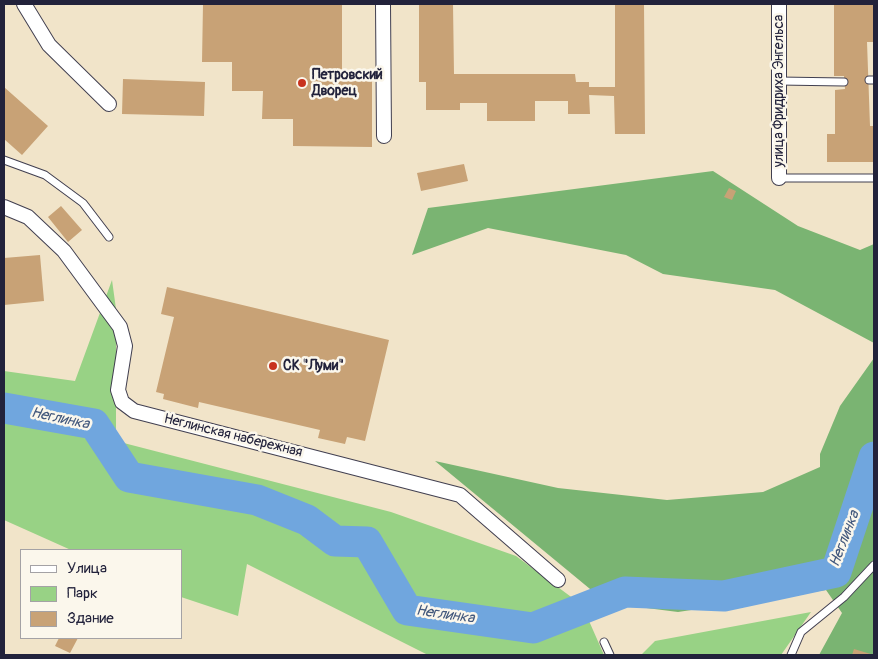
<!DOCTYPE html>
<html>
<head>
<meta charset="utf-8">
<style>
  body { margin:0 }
  #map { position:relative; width:878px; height:659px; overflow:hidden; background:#f1e4c9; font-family:Pangolin,sans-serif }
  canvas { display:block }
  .frame { position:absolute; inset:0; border:5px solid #22223b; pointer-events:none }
  .legend { position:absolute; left:20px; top:549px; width:162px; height:90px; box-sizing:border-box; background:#fbf7ec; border:1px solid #a4a2a5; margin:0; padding:6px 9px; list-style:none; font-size:15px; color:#22223b }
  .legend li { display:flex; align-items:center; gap:10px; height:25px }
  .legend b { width:25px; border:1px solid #a4a2a5 }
</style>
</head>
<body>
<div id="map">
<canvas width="878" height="659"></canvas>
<div class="frame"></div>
<ul class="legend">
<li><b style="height:6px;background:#fff"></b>Улица</li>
<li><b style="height:14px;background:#98d285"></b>Парк</li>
<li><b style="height:14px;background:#c8a276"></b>Здание</li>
</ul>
</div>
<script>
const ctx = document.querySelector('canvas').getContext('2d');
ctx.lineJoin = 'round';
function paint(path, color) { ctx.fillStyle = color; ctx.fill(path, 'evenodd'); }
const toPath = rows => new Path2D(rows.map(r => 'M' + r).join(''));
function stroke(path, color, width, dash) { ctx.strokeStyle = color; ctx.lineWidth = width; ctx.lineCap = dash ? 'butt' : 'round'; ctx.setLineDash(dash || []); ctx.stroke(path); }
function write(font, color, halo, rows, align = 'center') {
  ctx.font = font + ' Pangolin,sans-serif'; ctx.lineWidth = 5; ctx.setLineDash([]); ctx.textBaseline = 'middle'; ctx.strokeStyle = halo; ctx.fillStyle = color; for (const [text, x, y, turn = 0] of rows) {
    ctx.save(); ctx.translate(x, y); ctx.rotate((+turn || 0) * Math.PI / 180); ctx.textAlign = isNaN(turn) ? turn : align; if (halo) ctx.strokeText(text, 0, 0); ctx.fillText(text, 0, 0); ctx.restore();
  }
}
paint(toPath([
  [112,280,116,309,116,441,391,512,516,556,582,605,604,655,428,655,247,564,238,616,181,597,181,550,71,550,4,520,4,371,75,381],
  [811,612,781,655,641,655,655,641]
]), '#98d285');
paint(toPath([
  [713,171,798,226,860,250,874,244,874,343,775,290,663,274,626,255,488,228,412,255,428,208],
  [874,358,874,655,819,655,842,613,826,590,678,612,607,603,435,461,558,488,667,500,763,492,820,467,820,454,840,406]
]), '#7ab472');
stroke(toPath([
  [4,408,94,424,129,477,257,500,307,520,335,541,367,542,407,610,533,628,625,592,724,596,836,572,874,457]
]), '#70a6de', 31);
paint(toPath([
  [203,4,342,4,342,74,372,74,372,147,293,146,293,119,262,119,263,91,232,91,232,62,202,62],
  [419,4,453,4,454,74,575,74,576,82,589,82,589,87,615,87,615,4,644,4,645,134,615,134,614,96,589,95,590,114,568,114,568,101,535,101,535,121,487,121,487,103,460,103,460,110,426,110,426,82,419,82],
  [834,4,874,4,874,42,867,42,870,126,874,126,874,162,827,162,827,134,835,134,835,90,845,89,844,76,834,76],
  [123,79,205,82,204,116,122,114],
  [4,87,48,126,22,155,4,139],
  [464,164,468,181,421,191,417,173],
  [729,188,736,191,732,200,724,197],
  [61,206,82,230,68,242,48,217],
  [40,255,44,301,4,305,4,258],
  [167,287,389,340,365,441,347,437,345,444,318,438,320,430,199,402,198,408,163,399,164,394,156,392,174,317,161,314],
  [59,638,78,638,70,653,55,646],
  [854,649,874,655,852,655]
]), '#c8a276');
const lane = toPath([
  [869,80,874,80],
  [779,81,844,82],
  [4,160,45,175,83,203,109,237],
  [779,178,874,178],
  [604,642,610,655],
  [791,655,801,632,844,597,874,565]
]);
const street = toPath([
  [24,4,49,45,109,104],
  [383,4,384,136],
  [779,4,779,178],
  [4,207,28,217,64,251,120,327,125,346,118,390,122,402,134,411,460,495,558,580]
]);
stroke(lane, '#413f50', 9);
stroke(street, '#413f50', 16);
stroke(lane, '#fff', 7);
stroke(street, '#fff', 14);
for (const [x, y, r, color] of [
  [302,83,5,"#c8321e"],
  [273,366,5,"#c8321e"]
]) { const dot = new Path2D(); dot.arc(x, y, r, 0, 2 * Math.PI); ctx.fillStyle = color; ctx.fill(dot); stroke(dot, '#fbf7ec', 2); }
write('bold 14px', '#22223b', '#fbf7ec', [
  ["Петровский",312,75],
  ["Дворец",312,91],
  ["СК \"Луми\"",283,366]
], 'left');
write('14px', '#22223b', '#fbf7ec', [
  ["улица Фридриха Энгельса",779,91,-90],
  ["Неглинская набережная",233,436,14]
]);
write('italic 15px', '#41577c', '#fbf7ec', [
  ["Неглинка",60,419,12],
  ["Неглинка",845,539,-69],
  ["Неглинка",445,615,8]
]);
</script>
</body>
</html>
